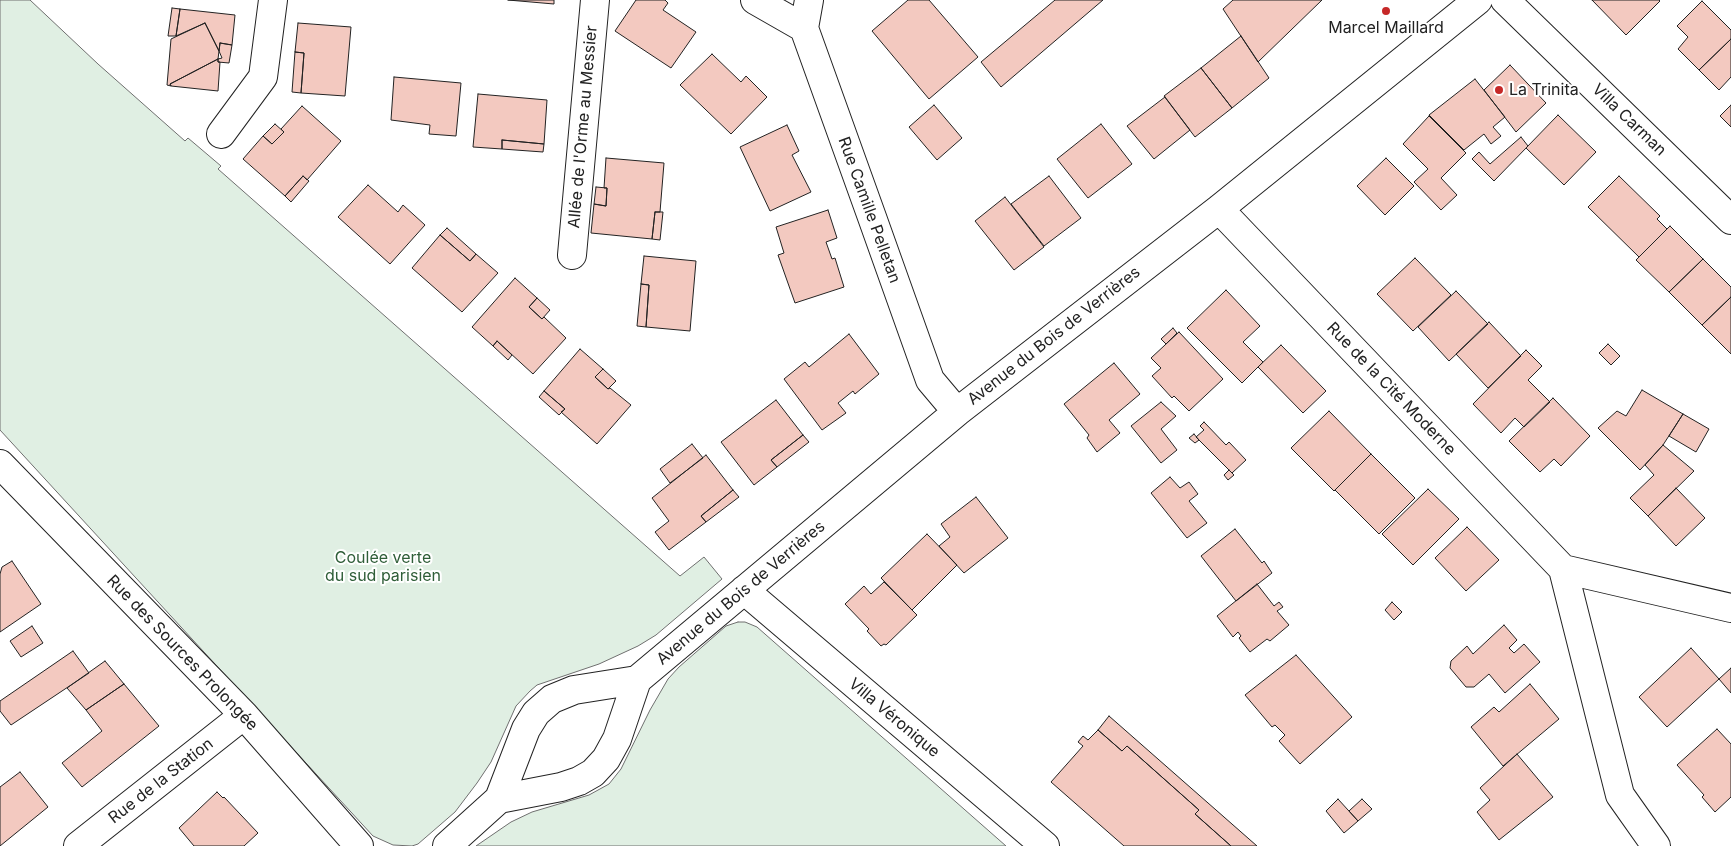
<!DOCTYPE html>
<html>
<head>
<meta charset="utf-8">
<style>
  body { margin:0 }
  canvas { display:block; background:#fff }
</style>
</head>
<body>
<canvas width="1731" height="846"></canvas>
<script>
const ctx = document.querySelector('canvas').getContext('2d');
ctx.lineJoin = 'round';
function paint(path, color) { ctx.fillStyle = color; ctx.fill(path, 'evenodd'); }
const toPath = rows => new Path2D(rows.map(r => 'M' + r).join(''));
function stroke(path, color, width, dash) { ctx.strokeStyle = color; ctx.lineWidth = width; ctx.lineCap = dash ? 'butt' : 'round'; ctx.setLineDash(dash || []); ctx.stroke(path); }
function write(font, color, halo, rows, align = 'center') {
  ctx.font = font + ' Inter,sans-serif'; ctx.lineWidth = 4; ctx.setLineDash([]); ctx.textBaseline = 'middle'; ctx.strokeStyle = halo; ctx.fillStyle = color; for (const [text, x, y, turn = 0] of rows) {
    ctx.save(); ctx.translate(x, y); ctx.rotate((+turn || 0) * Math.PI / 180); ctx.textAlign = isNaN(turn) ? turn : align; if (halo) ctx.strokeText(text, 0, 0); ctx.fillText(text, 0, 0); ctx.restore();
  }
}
const green = toPath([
  [0,0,30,0,98,64,185,141,188,138,221,166,218,169,680,576,704,557,722,579,656,635,638,646,599,664,537,685,530,691,516,706,491,762,477,783,455,812,418,844,412,846,393,845,373,836,0,430,0,0],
  [738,622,745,622,757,627,1006,846,476,846,511,822,532,812,589,795,609,784,621,769,650,710,668,679,679,667,726,626,738,622]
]);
paint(green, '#e0efe3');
stroke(green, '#6f6f6f', 1);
const building = toPath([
  [508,0,554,0,554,4,508,0],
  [636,0,665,0,668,3,663,10,696,32,671,68,615,31,636,0],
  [908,0,929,0,978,57,929,99,872,31,908,0],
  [1055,0,1103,0,1001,87,981,62,1055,0],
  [1233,0,1322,0,1258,62,1223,9,1233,0],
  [1592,0,1659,0,1660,1,1626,35,1592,0],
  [1702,1,1731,30,1731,39,1699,70,1678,49,1688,37,1677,26,1702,1],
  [172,8,180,9,176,36,168,36,172,8],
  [180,9,235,15,232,45,220,43,219,51,205,23,176,36,180,9],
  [205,23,219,51,218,59,170,84,171,86,167,85,171,39,205,23],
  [298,23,351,27,345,96,301,93,304,53,295,52,298,23],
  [1241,36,1269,78,1232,108,1201,68,1241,36],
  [1731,39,1731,77,1719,90,1699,70,1731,39],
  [220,43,232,45,229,63,218,62,218,59,222,58,219,51,220,43],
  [295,52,304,53,301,93,292,92,295,52],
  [712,54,741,82,746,76,767,97,731,134,680,85,712,54],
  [218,59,218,62,220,62,218,91,171,86,170,84,218,59],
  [1510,65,1546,103,1516,132,1484,90,1510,65],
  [1201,68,1232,108,1195,137,1164,96,1201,68],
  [394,77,461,83,456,136,429,134,430,125,391,120,394,77],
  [1475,79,1505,117,1493,127,1501,136,1491,144,1484,134,1464,150,1429,115,1475,79],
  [478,94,547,100,544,144,502,140,502,149,473,147,478,94],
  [1165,97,1190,130,1154,159,1127,126,1165,97],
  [934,105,962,138,937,160,909,127,934,105],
  [1731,105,1731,127,1720,116,1731,105],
  [302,106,341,141,307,180,303,176,285,196,243,159,263,136,272,144,284,132,281,129,302,106],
  [1558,115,1596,152,1564,185,1526,148,1558,115],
  [1429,116,1466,153,1441,178,1457,195,1441,210,1414,182,1428,169,1403,144,1429,116],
  [275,124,284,132,272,144,263,136,275,124],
  [1101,124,1132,164,1088,198,1057,159,1101,124],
  [787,125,799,151,792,155,811,192,770,211,740,147,787,125],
  [1521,137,1528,146,1494,181,1472,159,1479,152,1490,164,1521,137],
  [502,140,544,144,543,152,502,149,502,140],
  [606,158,664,163,660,212,655,212,652,239,591,233,594,204,606,206,607,188,604,188,606,158],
  [1386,158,1414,186,1385,215,1357,186,1386,158],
  [303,176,309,181,291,202,285,196,303,176],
  [1049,176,1081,218,1044,246,1011,204,1049,176],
  [1619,176,1660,216,1657,219,1667,229,1639,257,1588,207,1619,176],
  [368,185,398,212,403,205,425,225,390,264,338,217,368,185],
  [596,187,607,188,606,206,594,204,596,187],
  [1005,197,1044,247,1014,270,975,221,1005,197],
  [828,210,837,238,826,242,832,259,835,258,844,287,795,303,778,255,784,253,776,227,828,210],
  [655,212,663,212,660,240,652,239,655,212],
  [1670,226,1703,259,1669,292,1636,260,1670,226],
  [447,228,476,254,470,261,440,235,447,228],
  [440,235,470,261,476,254,498,273,462,312,412,268,440,235],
  [644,256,696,261,690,331,646,327,649,285,641,284,644,256],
  [1415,258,1451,295,1413,331,1377,294,1415,258],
  [1703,259,1731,287,1731,297,1702,325,1669,292,1703,259],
  [515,278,537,298,529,307,542,319,544,317,566,338,533,374,497,341,493,346,472,327,515,278],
  [641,284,649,285,646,327,637,326,641,284],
  [1226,290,1260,326,1243,342,1263,362,1242,383,1187,328,1226,290],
  [1456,291,1488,324,1449,361,1418,327,1456,291],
  [1731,297,1731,354,1702,325,1731,297],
  [537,298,550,310,542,319,529,307,537,298],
  [1489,322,1521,356,1488,388,1456,354,1489,322],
  [1173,328,1177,333,1166,344,1161,339,1173,328],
  [1179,332,1223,379,1189,411,1174,396,1172,398,1152,376,1161,368,1151,358,1179,332],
  [849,334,879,374,855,394,853,391,838,403,846,413,822,430,784,379,805,362,809,367,849,334],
  [497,341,512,355,508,360,493,346,497,341],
  [1608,344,1620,356,1611,365,1599,353,1608,344],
  [1281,345,1326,391,1303,413,1258,367,1281,345],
  [580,349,603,369,595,377,608,389,610,388,631,405,597,444,561,412,565,409,544,391,580,349],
  [1526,350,1542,366,1528,380,1550,402,1524,427,1515,418,1501,433,1473,404,1526,350],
  [1114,363,1140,394,1109,420,1120,433,1097,452,1087,438,1089,435,1064,404,1114,363],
  [603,369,616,381,608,389,595,377,603,369],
  [1642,390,1683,414,1663,445,1640,470,1598,428,1617,411,1626,416,1642,390],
  [544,391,565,409,559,415,539,397,544,391],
  [1553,398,1590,436,1561,466,1554,459,1540,472,1509,441,1553,398],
  [776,400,803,435,771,460,777,467,754,485,721,442,776,400],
  [1161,402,1176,416,1161,429,1177,450,1161,463,1131,426,1161,402],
  [1329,411,1371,454,1334,491,1291,448,1329,411],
  [1683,414,1709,429,1696,452,1669,436,1683,414],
  [1204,422,1226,445,1229,442,1246,460,1232,473,1196,437,1204,430,1200,426,1204,422],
  [1194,434,1199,440,1195,443,1189,438,1194,434],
  [803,435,809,442,777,467,771,460,803,435],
  [692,444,703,458,670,483,660,469,692,444],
  [1663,445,1694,471,1648,516,1630,498,1654,475,1645,465,1663,445],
  [1371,454,1415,498,1379,534,1335,490,1371,454],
  [706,455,733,490,701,516,706,522,669,550,655,532,669,521,652,498,706,455],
  [1229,470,1234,475,1228,480,1224,475,1229,470],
  [1170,477,1180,488,1189,482,1198,494,1189,501,1207,523,1187,538,1151,493,1170,477],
  [1676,488,1705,518,1676,546,1648,516,1676,488],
  [1428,489,1459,519,1413,565,1382,534,1428,489],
  [733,490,739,497,706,522,701,516,733,490],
  [976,497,1008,538,964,573,939,546,950,537,941,524,976,497],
  [1467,527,1499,560,1466,591,1435,558,1467,527],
  [1235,529,1262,563,1264,561,1272,573,1236,601,1201,556,1235,529],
  [927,534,957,565,912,610,881,578,927,534],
  [12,561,41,604,0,632,0,574,2,567,12,561],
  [884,582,917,615,886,645,884,644,881,646,867,631,869,629,845,604,864,586,871,594,884,582],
  [1257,584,1274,606,1279,602,1283,607,1277,611,1289,625,1270,641,1267,639,1250,652,1239,638,1241,636,1238,632,1233,637,1217,616,1257,584],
  [1392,602,1402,612,1394,620,1385,610,1392,602],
  [1504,625,1517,640,1509,648,1514,653,1524,644,1540,662,1505,693,1489,674,1474,687,1466,687,1450,668,1451,661,1467,646,1473,654,1504,625],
  [32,626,43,643,21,657,10,641,32,626],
  [1691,648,1719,679,1667,727,1639,697,1691,648],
  [73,651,89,673,11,725,0,711,0,701,73,651],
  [1296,655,1352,717,1300,764,1279,741,1285,735,1275,725,1272,727,1245,695,1296,655],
  [105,661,124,684,86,710,67,688,105,661],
  [1731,668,1731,693,1719,679,1731,668],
  [124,684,159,726,82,787,62,763,102,731,86,710,124,684],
  [1530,684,1559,719,1503,766,1471,727,1494,707,1499,712,1530,684],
  [1109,716,1257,846,1231,846,1195,814,1199,810,1127,746,1122,751,1098,730,1109,716],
  [1717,729,1731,744,1731,797,1715,812,1702,797,1704,795,1677,765,1717,729],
  [1098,730,1122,751,1127,746,1199,810,1195,814,1231,846,1124,846,1051,782,1083,746,1078,742,1083,736,1088,740,1098,730],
  [1517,754,1553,797,1499,840,1477,812,1490,800,1480,788,1517,754],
  [20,772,48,807,0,846,0,787,20,772],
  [217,792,223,798,224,797,258,833,244,846,194,846,179,828,217,792],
  [1338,799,1358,821,1344,833,1326,811,1338,799],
  [1362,799,1372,809,1358,821,1349,811,1362,799]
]);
paint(building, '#f3c9c0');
stroke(building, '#222', 1);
const minor = toPath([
  [755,0,804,28],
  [809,0,804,28,873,220,930,380,957,412],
  [1505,0,1731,220],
  [221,134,263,77,273,0],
  [1219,209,1563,569],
  [572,255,595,0],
  [0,464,244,715,359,846],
  [744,590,1045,846],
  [637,680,957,412,1219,209,1478,0],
  [499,799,561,787,579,781,593,773,606,759,617,739,637,680],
  [78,846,244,715],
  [447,846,499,799,526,729,536,713,552,699,574,690,637,680],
  [1656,846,1620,795,1563,569,1731,608]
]);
stroke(minor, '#222', 30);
stroke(minor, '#fff', 28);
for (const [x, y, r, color] of [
  [1386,11,5,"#c62828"],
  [1499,90,5,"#c62828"]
]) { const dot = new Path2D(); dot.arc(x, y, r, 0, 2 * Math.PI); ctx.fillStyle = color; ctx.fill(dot); stroke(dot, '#fff', 2); }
write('16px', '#222', '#fff', [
  ["Marcel Maillard",1386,28],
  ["La Trinita",1509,90,"left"]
]);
write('16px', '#222', '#fff', [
  ["Villa Carman",1629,120,44],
  ["Allée de l'Orme au Messier",583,127,-85],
  ["Rue Camille Pelletan",869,210,70],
  ["Avenue du Bois de Verrières",1054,336,-38],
  ["Rue de la Cité Moderne",1391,389,46],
  ["Avenue du Bois de Verrières",741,593,-40],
  ["Rue des Sources Prolongée",182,653,46],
  ["Villa Véronique",894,718,40],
  ["Rue de la Station",161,781,-38]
]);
write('16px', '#2f5e38', '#fff', [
  ["Coulée verte",383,558],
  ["du sud parisien",383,576]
]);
</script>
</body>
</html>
